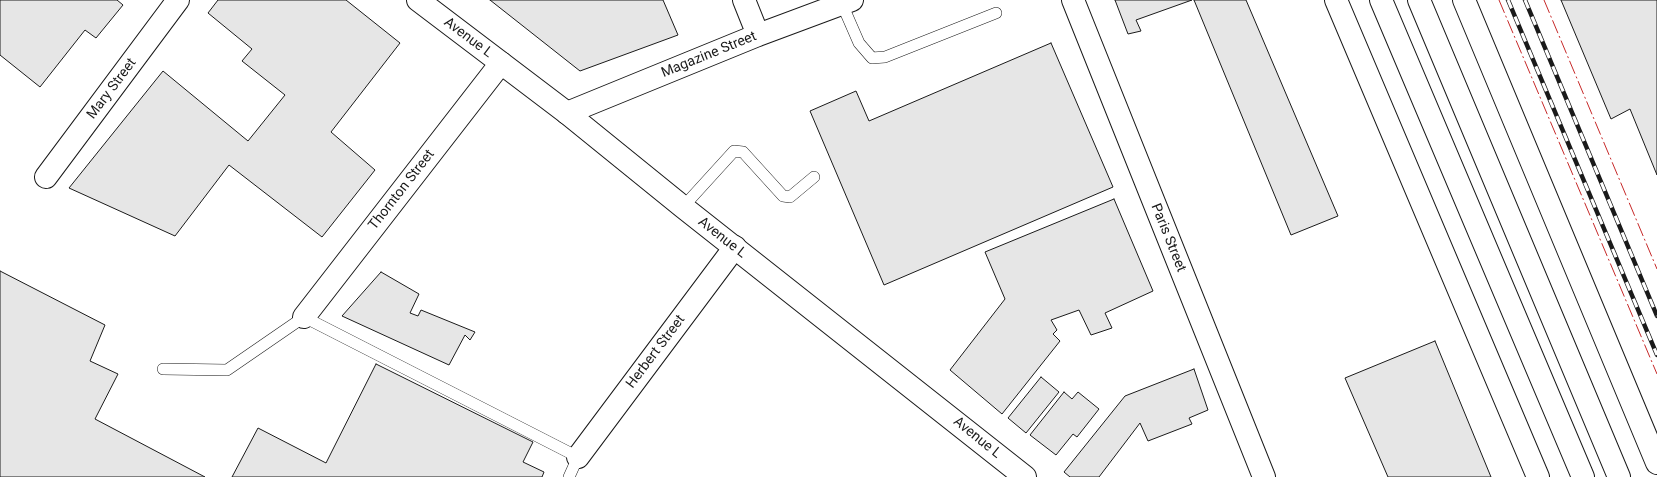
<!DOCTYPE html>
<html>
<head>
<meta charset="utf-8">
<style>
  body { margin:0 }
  canvas { display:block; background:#fff }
</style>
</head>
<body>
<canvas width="1657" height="477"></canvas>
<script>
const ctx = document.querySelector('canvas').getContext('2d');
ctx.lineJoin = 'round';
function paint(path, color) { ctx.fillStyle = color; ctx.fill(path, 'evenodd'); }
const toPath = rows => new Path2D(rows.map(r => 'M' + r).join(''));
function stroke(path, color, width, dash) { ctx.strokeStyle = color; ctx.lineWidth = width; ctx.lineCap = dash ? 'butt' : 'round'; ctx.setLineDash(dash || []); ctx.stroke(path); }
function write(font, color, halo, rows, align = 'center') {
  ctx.font = font + ' Roboto,sans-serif'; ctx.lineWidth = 3; ctx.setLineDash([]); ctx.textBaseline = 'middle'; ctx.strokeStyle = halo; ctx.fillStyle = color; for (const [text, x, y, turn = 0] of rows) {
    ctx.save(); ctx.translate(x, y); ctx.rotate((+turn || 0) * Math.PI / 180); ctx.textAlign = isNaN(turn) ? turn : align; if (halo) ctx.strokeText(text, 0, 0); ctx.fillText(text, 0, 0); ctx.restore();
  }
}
const building = toPath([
  [0,0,117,0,123,5,96,38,85,30,40,87,0,55,0,0],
  [218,0,346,0,400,43,331,132,375,170,322,237,229,165,175,236,69,188,163,71,248,141,285,95,242,61,252,49,208,13,218,0],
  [490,0,663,0,678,35,580,71,490,0],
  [1115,0,1192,0,1136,20,1141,31,1128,34,1115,0],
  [1194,0,1246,0,1338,216,1291,235,1194,0],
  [1561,0,1657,0,1657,175,1630,109,1611,119,1561,0],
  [1051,43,1113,187,884,285,810,111,856,91,869,121,1051,43],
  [1114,199,1153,291,1105,313,1112,328,1091,335,1079,310,1051,320,1057,330,1053,334,1060,341,1002,414,950,370,1005,299,985,252,1114,199],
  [0,271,105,325,90,361,118,374,95,419,205,477,0,477,0,271],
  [381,272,419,294,410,313,418,316,421,310,475,332,470,340,465,335,449,365,342,316,381,272],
  [1435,341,1491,477,1388,477,1345,378,1435,341],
  [376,364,533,442,523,462,544,472,542,477,232,477,258,428,326,463,376,364],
  [1194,369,1208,410,1189,418,1192,424,1148,441,1140,423,1099,477,1070,477,1064,472,1125,396,1194,369],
  [1041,377,1059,392,1026,433,1008,418,1041,377],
  [1064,392,1072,399,1078,392,1099,409,1077,437,1073,434,1056,455,1030,435,1064,392]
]);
paint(building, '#e6e6e6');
stroke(building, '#1a1a1a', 1);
const service = toPath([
  [842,4,859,43,872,58,885,57,996,13],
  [683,207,734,151,743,152,783,196,790,197,814,177],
  [163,369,227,370,304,317,578,457,569,477]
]);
const minor = toPath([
  [744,0,758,35],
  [1073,0,1264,477],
  [567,113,758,35,852,0],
  [46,177,178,0],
  [304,317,501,63],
  [578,457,735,247]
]);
const tertiary = toPath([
  [418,0,567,113,683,207,1025,477]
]);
const motorway = toPath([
  [1336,0,1538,477],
  [1381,0,1583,477],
  [1419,0,1619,477],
  [1464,0,1657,463]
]);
stroke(service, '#1a1a1a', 12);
stroke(minor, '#1a1a1a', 24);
stroke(tertiary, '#1a1a1a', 24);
stroke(motorway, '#1a1a1a', 24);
stroke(service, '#fff', 11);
stroke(minor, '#fff', 22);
stroke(tertiary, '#fff', 22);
stroke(motorway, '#fff', 22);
const rail = toPath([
  [1508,0,1657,355],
  [1525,0,1657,316]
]);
stroke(rail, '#1a1a1a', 4.5);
stroke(rail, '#fff', 3, [9]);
stroke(toPath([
  [1499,0,1657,374],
  [1544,0,1657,269]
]), '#c62828', 1, [14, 3, 2, 3]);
write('14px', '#1a1a1a', '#fff', [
  ["Avenue L",468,38,37],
  ["Magazine Street",709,55,-22],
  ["Mary Street",112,89,-53],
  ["Thornton Street",402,190,-52],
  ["Avenue L",722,238,38],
  ["Paris Street",1168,238,68],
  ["Herbert Street",656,352,-53],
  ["Avenue L",977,438,39]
]);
</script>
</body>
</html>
